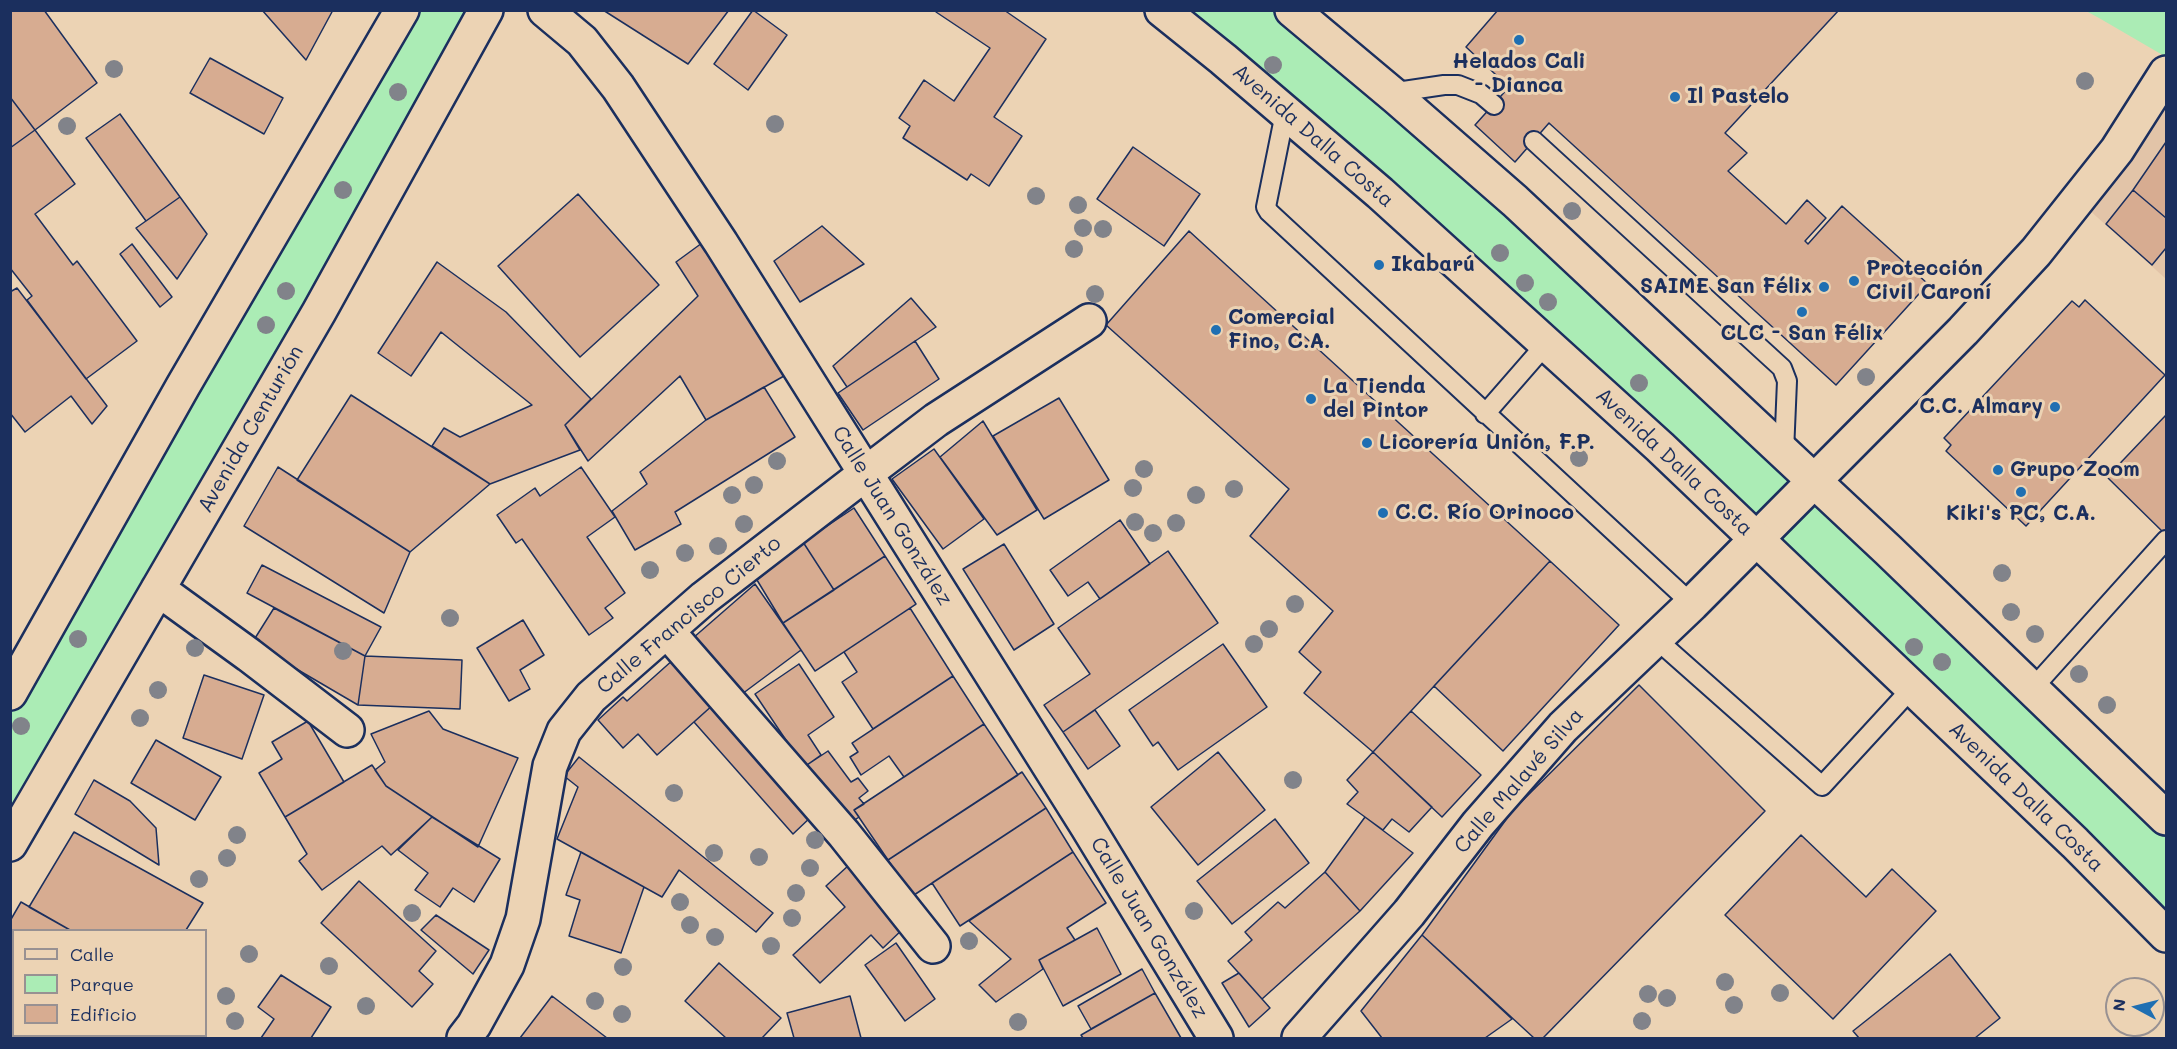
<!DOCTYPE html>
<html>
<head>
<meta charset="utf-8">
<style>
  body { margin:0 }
  #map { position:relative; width:2177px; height:1049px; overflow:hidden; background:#ecd3b4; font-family:Mali,sans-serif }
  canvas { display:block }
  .frame { position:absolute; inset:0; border:12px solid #1b2f5e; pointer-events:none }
  .legend { position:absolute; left:12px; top:929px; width:195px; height:108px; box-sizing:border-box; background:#ecd3b4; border:2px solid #989192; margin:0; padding:8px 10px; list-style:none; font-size:18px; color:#1b2f5e }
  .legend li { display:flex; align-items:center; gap:12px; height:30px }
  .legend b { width:30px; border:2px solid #989192 }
  .north { position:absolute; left:2105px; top:977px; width:60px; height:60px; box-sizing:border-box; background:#ecd3b4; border:2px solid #989192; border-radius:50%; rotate:277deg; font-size:16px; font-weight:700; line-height:24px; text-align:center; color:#1b2f5e }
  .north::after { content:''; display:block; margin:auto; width:21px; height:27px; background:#1f6fb2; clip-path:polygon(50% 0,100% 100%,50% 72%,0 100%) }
</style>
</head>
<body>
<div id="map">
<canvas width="2177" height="1049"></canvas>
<div class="frame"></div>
<ul class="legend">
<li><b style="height:8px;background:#ecd3b4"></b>Calle</li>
<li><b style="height:16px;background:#abecb5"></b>Parque</li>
<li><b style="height:16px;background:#d7ac91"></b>Edificio</li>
</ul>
<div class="north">N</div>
</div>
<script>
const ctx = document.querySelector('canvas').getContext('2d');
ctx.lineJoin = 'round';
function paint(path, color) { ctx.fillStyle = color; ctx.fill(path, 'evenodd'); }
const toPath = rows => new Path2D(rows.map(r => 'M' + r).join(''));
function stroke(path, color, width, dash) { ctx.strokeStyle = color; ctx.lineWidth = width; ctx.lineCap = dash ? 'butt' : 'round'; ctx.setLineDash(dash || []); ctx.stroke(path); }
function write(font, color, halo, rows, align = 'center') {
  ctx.font = font + ' Mali,sans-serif'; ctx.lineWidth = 6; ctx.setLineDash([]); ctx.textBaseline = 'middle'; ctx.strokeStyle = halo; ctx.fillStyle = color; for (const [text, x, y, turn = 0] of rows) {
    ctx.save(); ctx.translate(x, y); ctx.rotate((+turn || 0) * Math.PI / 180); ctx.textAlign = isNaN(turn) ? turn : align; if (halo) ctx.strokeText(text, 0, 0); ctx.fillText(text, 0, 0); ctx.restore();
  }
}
paint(toPath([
  [2166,83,2166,279,2078,200]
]), '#e2c4a8');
paint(toPath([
  [402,11,486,11,11,844,11,693],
  [1162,11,1292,11,2166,818,2166,935],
  [2086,11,2166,11,2166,57,2099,18]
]), '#abecb5');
const building = toPath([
  [10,10,44,10,97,83,35,130,10,97,10,10],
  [262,10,333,10,306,60,262,10],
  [603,10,729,10,688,64,603,10],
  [753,10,787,35,748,90,714,64,753,10],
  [938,10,1004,10,1046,39,994,117,1022,136,989,186,971,174,967,180,903,138,910,126,899,118,924,80,954,101,990,48,936,12,938,10],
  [1498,10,1839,10,1725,133,1747,153,1728,171,1786,224,1807,200,1826,218,1805,241,1808,244,1842,206,1928,284,1836,385,1549,123,1515,162,1475,125,1509,87,1466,47,1498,10],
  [210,58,283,98,264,134,190,93,210,58],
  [10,97,35,130,10,148,10,97],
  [120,114,180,197,146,221,86,138,120,114],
  [35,130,75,184,35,214,73,265,77,261,137,341,86,379,27,300,32,296,10,268,10,148,35,130],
  [2166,142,2166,218,2133,190,2166,142],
  [1133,147,1200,194,1164,246,1097,199,1133,147],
  [2133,190,2166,218,2166,248,2152,265,2106,224,2133,190],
  [578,194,659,285,580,357,498,266,578,194],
  [180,197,207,234,177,279,136,228,180,197],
  [822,226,864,264,800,302,774,261,822,226],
  [1189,231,1550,561,1373,752,1304,693,1321,672,1299,652,1333,611,1250,536,1289,489,1106,325,1189,231],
  [702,243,784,376,706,420,680,376,588,461,565,425,698,296,676,262,702,243],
  [132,244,172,297,160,307,120,254,132,244],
  [437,262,506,312,591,399,565,425,580,450,490,484,432,446,444,428,460,437,532,405,441,332,411,376,378,353,437,262],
  [17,288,107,406,92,424,71,396,25,432,10,413,10,292,17,288],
  [911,298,936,327,847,387,833,366,911,298],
  [2085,300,2165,375,2026,526,1946,451,1951,445,1944,438,2072,301,2079,307,2085,300],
  [915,341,939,379,863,430,838,393,915,341],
  [764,387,795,437,675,512,681,524,635,550,612,511,647,484,640,472,706,420,764,387],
  [351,395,490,484,410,552,297,480,351,395],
  [1059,398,1109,480,1044,519,993,436,1059,398],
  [2166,415,2166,535,2107,477,2166,415],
  [983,421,1037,510,997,535,940,457,983,421],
  [934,449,984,519,943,549,892,479,934,449],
  [278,467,410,552,384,613,244,526,278,467],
  [581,467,615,517,587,537,625,593,605,608,613,618,589,635,522,539,516,543,497,515,535,488,540,496,581,467],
  [854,508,885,556,834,590,803,542,854,508],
  [1120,520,1150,564,1100,599,1088,582,1068,596,1050,570,1120,520],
  [803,542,834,590,783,623,757,580,803,542],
  [1004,544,1054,624,1014,650,963,569,1004,544],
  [1168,551,1218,623,1063,732,1044,705,1090,674,1058,628,1168,551],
  [885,556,916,604,815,671,783,623,885,556],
  [1550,561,1619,625,1503,751,1434,686,1550,561],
  [262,565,381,627,365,656,247,593,262,565],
  [755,584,801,650,738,697,693,638,755,584],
  [274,608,365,656,358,705,252,643,274,608],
  [910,608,953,676,873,729,842,682,857,672,844,652,910,608],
  [523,620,544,655,520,670,530,689,509,701,477,648,523,620],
  [1223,644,1267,707,1178,770,1158,742,1153,746,1129,710,1223,644],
  [365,656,462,660,460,709,358,705,365,656],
  [674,659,714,704,657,755,638,734,623,748,598,720,623,697,627,701,674,659],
  [799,664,834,717,808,735,821,755,804,767,755,694,799,664],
  [204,675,264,695,242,759,183,738,204,675],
  [953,676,984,724,904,777,889,756,861,775,850,757,858,752,852,743,953,676],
  [1639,685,1765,811,1543,1038,1534,1038,1422,935,1513,810,1639,685],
  [714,704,813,815,793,834,694,722,714,704],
  [1095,710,1120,746,1088,769,1063,732,1095,710],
  [429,711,443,729,518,758,478,847,386,786,375,770,385,762,371,734,429,711],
  [1411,711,1481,775,1442,817,1373,752,1411,711],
  [308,721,344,782,285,817,259,773,282,759,272,742,308,721],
  [984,724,1018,775,888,860,854,810,984,724],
  [156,740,221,777,195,820,131,783,156,740],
  [828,751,851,782,858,778,868,791,859,798,864,804,854,810,859,817,846,826,804,767,828,751],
  [1218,752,1265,810,1198,865,1151,807,1218,752],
  [1373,752,1432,807,1409,832,1392,819,1383,830,1347,804,1358,792,1347,780,1373,752],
  [579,757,773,913,756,932,679,870,662,897,557,839,578,787,564,776,579,757],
  [372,765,386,786,432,817,391,855,382,846,322,890,299,861,307,854,285,817,372,765],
  [1022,772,1046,808,911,897,888,860,1022,772],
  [94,780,130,801,156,828,159,865,75,814,94,780],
  [1046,808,1073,852,960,926,932,883,1046,808],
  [432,817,500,859,474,902,453,888,440,907,415,890,428,873,398,850,432,817],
  [1365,817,1413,853,1360,911,1325,872,1365,817],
  [1275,819,1309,863,1232,924,1197,881,1275,819],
  [74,832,203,903,186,930,70,930,29,907,74,832],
  [1801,835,1866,897,1892,869,1936,911,1833,1019,1725,915,1801,835],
  [581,852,644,887,621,953,569,936,580,900,566,895,581,852],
  [1073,852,1106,903,1067,928,1075,940,1039,960,1043,969,996,1002,979,985,1011,959,969,921,1073,852],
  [849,865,905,927,883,948,871,935,820,983,793,955,845,907,826,886,849,865],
  [1325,872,1360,911,1262,999,1228,961,1252,940,1245,932,1278,902,1285,908,1325,872],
  [359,881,436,951,419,971,433,984,412,1007,321,923,359,881],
  [21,902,70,930,14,930,14,961,10,959,10,921,21,902],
  [436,915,489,950,473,974,421,930,436,915],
  [1097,928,1121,974,1063,1006,1039,960,1097,928],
  [1422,935,1512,1019,1485,1038,1382,1038,1361,1011,1422,935],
  [896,943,935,999,905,1021,865,965,896,943],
  [1950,954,2000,1018,1975,1038,1859,1038,1853,1031,1950,954],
  [10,959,14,961,14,1023,10,1022,10,959],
  [719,963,781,1018,762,1038,726,1038,685,1001,719,963],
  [1142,969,1155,993,1091,1029,1078,1006,1142,969],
  [1239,973,1270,1008,1249,1027,1222,983,1239,973],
  [281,975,331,1007,311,1038,261,1038,274,1019,258,1007,281,975],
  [1155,993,1181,1038,1083,1038,1081,1035,1155,993],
  [552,996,607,1038,520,1038,552,996],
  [850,996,861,1038,794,1038,787,1013,850,996],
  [33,1036,141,1036,147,1038,38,1038,33,1036],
  [141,1036,196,1036,194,1038,147,1038,141,1036]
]);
paint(building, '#d7ac91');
stroke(building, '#1b2f5e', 1.5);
const lane = toPath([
  [1390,93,1444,85,1458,85,1481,94,1494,105],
  [1285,113,1266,207,1269,212,1692,604],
  [1534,141,1782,368,1787,381,1784,452],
  [1485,414,1546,344],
  [1656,639,1822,786,1912,688],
  [2033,688,2166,540]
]);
const street = toPath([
  [545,10,582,41,618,87,721,243,1087,826,1216,1038],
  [158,589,249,655,347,730],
  [667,631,844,834,933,946],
  [10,693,183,386,402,10],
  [10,844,319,312,486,10],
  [464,1038,474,1025,507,965,523,919,550,766,564,731,591,697,704,598,865,474,936,420,1089,321],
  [1299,1038,1409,913,1478,824,1563,727,1692,604,1963,331,2036,252,2117,150,2166,73]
]);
const secondary = toPath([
  [1162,10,1223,59,1380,193,1660,447,2075,843,2166,935],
  [1292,10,1397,98,1515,201,1888,550,2166,818]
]);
stroke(lane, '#1b2f5e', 22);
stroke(street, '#1b2f5e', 38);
stroke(secondary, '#1b2f5e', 38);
stroke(lane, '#ecd3b4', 18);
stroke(street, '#ecd3b4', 33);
stroke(secondary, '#ecd3b4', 33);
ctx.fillStyle = '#81838a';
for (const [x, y] of [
  [1273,65],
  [114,69],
  [2085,81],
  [398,92],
  [775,124],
  [67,126],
  [343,190],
  [1036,196],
  [1078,205],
  [1572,211],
  [1083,228],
  [1103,229],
  [1074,249],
  [1500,253],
  [1525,283],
  [286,291],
  [1095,294],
  [1548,302],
  [266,325],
  [1866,377],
  [1639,383],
  [1579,458],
  [777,461],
  [1144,469],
  [754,485],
  [1133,488],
  [1234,489],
  [732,495],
  [1196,495],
  [1135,522],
  [1176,523],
  [744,524],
  [1153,533],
  [718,546],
  [685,553],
  [650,570],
  [2002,573],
  [1295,604],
  [2011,612],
  [450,618],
  [1269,629],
  [2035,634],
  [78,639],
  [1254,644],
  [1914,647],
  [195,648],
  [343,651],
  [1942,662],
  [2079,674],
  [158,690],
  [2107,705],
  [140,718],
  [21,726],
  [1293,780],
  [674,793],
  [237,835],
  [815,840],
  [714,853],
  [759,857],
  [227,858],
  [810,868],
  [199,879],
  [796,893],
  [680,902],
  [1194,911],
  [412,913],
  [792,918],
  [690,925],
  [715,937],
  [969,941],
  [771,946],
  [249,954],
  [329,966],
  [623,967],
  [1725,982],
  [1780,993],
  [1648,994],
  [226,996],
  [1667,998],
  [595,1001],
  [1734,1005],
  [366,1006],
  [622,1014],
  [235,1021],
  [1642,1021],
  [1018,1022]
]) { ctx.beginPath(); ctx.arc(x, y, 9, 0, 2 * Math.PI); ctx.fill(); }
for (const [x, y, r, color] of [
  [1519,40,6,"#1f6fb2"],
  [1675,97,6,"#1f6fb2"],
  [1379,265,6,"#1f6fb2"],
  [1854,281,6,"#1f6fb2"],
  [1824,287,6,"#1f6fb2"],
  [1802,312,6,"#1f6fb2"],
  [1216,330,6,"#1f6fb2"],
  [1311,399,6,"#1f6fb2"],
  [2055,407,6,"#1f6fb2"],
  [1367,443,6,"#1f6fb2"],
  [1998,470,6,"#1f6fb2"],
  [2021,492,6,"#1f6fb2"],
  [1383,513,6,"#1f6fb2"]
]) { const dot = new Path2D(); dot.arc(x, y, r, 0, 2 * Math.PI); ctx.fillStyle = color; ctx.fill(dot); stroke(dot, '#ecd3b4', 2); }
write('bold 21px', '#1b2f5e', '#ecd3b4', [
  ["Helados Cali",1519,62,"center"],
  ["- Dianca",1519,86,"center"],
  ["Il Pastelo",1687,97],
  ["Ikabarú",1391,265],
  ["Protección",1866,269],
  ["Civil Caroní",1866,293],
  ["SAIME San Félix",1812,287,"right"],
  ["Comercial",1228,318],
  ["Fino, C.A.",1228,342],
  ["CLC - San Félix",1802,334,"center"],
  ["La Tienda",1323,387],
  ["del Pintor",1323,411],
  ["C.C. Almary",2043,407,"right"],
  ["Licorería Unión, F.P.",1379,443],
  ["Grupo Zoom",2010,470],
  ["C.C. Río Orinoco",1395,513],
  ["Kiki's PC, C.A.",2021,514,"center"]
], 'left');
write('21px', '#1b2f5e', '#ecd3b4', [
  ["Avenida Dalla Costa",1313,136,41],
  ["Avenida Centurión",251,429,-60],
  ["Avenida Dalla Costa",1674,462,43],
  ["Calle Juan González",892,516,58],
  ["Calle Francisco Cierto",689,615,-40],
  ["Calle Malavé Silva",1519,781,-49],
  ["Avenida Dalla Costa",2026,797,44],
  ["Calle Juan González",1149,928,59]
]);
</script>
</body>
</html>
